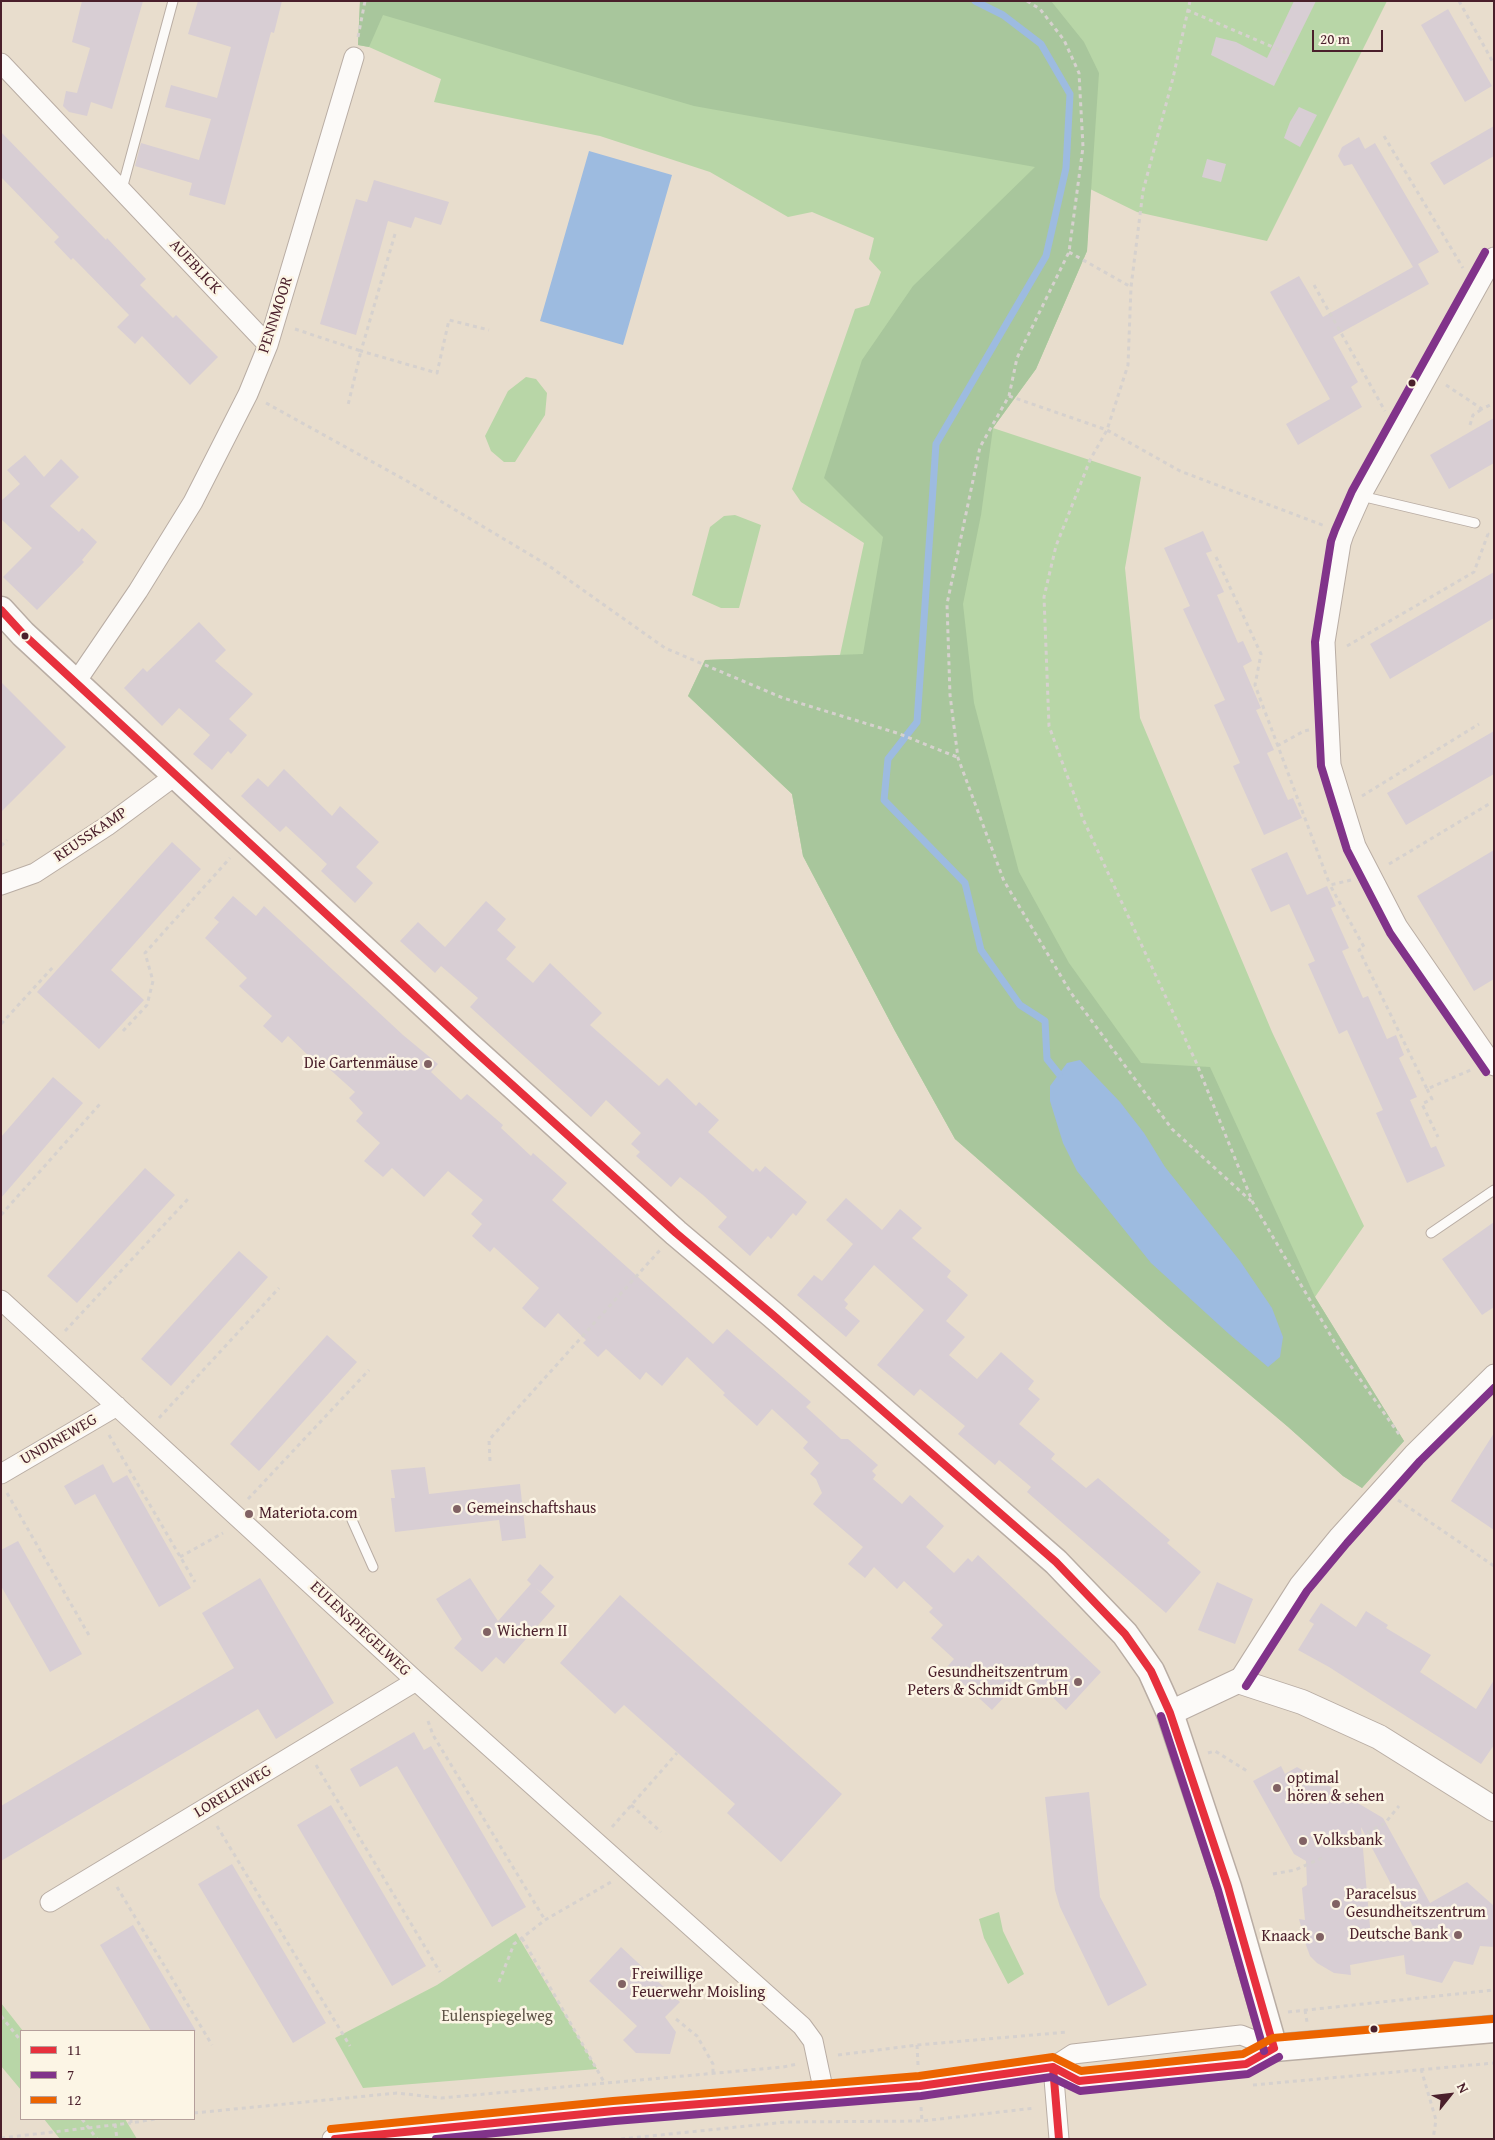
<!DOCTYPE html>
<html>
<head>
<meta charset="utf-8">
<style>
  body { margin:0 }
  #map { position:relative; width:1495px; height:2140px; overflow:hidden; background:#e8ddcd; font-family:"Gentium Book Plus",serif }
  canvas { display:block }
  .frame { position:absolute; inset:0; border:2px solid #4a1f2b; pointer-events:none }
  .legend { position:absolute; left:20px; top:2030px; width:175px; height:90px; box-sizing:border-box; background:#fcf5e5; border:1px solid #b59f9b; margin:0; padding:6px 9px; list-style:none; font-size:15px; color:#4a1f2b }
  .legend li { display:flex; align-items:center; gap:10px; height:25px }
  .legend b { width:25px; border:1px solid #b59f9b }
  .north { position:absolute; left:1425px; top:2070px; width:50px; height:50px; -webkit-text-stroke:4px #fcf5e5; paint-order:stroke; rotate:61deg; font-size:14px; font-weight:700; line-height:20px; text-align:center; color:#4a1f2b }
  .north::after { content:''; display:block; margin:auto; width:18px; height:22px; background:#4a1f2b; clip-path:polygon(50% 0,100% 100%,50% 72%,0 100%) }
  .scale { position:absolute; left:1312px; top:30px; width:71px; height:22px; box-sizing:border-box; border:2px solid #4a1f2b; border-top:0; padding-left:6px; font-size:15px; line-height:18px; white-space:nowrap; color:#4a1f2b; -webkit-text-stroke:4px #fcf5e5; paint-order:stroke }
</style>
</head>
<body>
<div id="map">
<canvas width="1495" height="2140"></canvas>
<div class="frame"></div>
<ul class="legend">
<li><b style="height:6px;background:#e7303d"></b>11</li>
<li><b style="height:6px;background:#81338a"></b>7</li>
<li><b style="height:6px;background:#ec6400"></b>12</li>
</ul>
<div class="north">N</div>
<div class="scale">20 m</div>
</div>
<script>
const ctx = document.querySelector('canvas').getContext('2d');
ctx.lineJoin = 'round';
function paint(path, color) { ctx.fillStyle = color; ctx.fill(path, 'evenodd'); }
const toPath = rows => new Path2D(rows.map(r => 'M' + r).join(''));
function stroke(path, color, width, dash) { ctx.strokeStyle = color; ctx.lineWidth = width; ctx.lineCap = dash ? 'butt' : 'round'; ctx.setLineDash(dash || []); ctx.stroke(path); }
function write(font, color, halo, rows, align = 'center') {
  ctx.font = font + ' "Gentium Book Plus",serif'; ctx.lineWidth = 5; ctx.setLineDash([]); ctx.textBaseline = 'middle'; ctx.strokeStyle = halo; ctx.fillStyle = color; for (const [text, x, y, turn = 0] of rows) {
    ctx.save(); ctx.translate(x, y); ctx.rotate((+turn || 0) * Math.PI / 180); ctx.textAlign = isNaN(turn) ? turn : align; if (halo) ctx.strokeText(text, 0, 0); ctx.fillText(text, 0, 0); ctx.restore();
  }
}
paint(toPath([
  [360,1,1387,1,1267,241,1137,212,1090,189,1087,251,1036,369,993,428,1141,477,1125,568,1140,718,1272,1032,1364,1226,1315,1297,1404,1441,1362,1488,1343,1476,1287,1426,1168,1326,955,1139,895,1031,803,856,792,794,688,696,705,660,840,655,864,543,801,502,792,489,855,309,869,305,881,272,869,259,874,238,812,212,788,217,710,172,600,136,434,102,441,79,369,47,358,45],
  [526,377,536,379,547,393,545,415,515,462,504,462,491,451,485,436,508,391],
  [735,515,761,525,739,608,721,608,692,595,710,527,724,516],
  [999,1912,1003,1931,1024,1974,1008,1984,984,1938,979,1919],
  [516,1933,597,2069,363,2088,335,2038,437,1985],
  [1,2003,23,2031,21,2031,21,2090,1,2066],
  [44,2119,125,2119,137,2139,60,2139]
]), '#b8d6a7');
paint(toPath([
  [360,1,1051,1,1084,42,1099,73,1087,251,1036,369,993,428,981,515,963,604,974,703,1019,872,1069,963,1141,1063,1210,1067,1315,1297,1404,1441,1362,1488,1343,1476,1287,1426,1168,1326,955,1139,895,1031,803,856,792,794,688,696,705,660,863,654,883,537,824,478,862,360,913,286,1035,167,694,106,383,15,369,47,358,45]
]), '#a8c69c');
paint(toPath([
  [589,151,672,175,623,345,540,321],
  [1080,1060,1120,1102,1144,1133,1165,1167,1240,1261,1272,1308,1283,1337,1280,1357,1268,1367,1229,1334,1151,1263,1077,1171,1063,1143,1050,1101,1050,1086,1067,1063]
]), '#9dbbe0');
stroke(toPath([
  [975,1,1003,15,1041,44,1070,94,1066,168,1046,256,936,444,917,722,888,759,884,800,965,883,981,950,1020,1005,1045,1021,1047,1059,1059,1074]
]), '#9dbbe0', 7);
paint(toPath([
  [82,1,143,1,112,109,91,102,87,116,69,112,63,106,66,91,77,93,90,48,72,42],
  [198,1,282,1,274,33,271,32,225,205,189,195,192,183,135,166,141,143,199,160,211,119,165,107,171,85,217,98,231,47,188,34],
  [1294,1,1316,1,1274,86,1211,55,1216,37,1236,42,1267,58],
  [1448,9,1492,86,1465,102,1421,25],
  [1299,107,1317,115,1300,147,1284,138,1290,122],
  [1494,126,1494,156,1444,185,1430,163],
  [1,132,106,240,107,238,146,279,140,285,173,318,176,315,218,357,190,385,142,336,135,344,117,327,129,315,73,258,71,260,54,242,59,237,1,177],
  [1359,137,1365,149,1375,143,1439,252,1418,264,1429,284,1333,337,1358,382,1351,387,1362,407,1298,445,1286,424,1330,399,1270,292,1299,276,1323,317,1413,267,1352,164,1344,166,1338,156,1342,147],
  [1207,159,1226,164,1221,182,1202,177],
  [374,180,449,202,441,225,415,217,411,228,388,221,356,335,320,324,356,199,367,202],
  [1494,418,1494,463,1449,489,1430,455],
  [25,455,44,477,61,459,79,477,50,506,79,532,82,528,97,542,82,560,84,562,37,610,3,577,32,548,1,519,1,501,20,484,7,470],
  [1203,531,1212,551,1206,553,1224,592,1217,595,1238,643,1243,641,1252,661,1243,666,1261,708,1256,710,1274,750,1267,753,1288,800,1293,798,1302,818,1264,835,1233,766,1240,763,1214,705,1225,700,1183,609,1190,606,1164,548],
  [1494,572,1494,618,1390,679,1370,644],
  [199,622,226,650,215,661,253,694,229,719,247,735,231,754,228,751,212,770,193,754,210,735,179,708,162,726,124,688,143,668,147,672],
  [1,682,66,747,1,812],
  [1494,731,1494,774,1406,825,1387,793],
  [284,769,332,816,340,806,379,842,356,867,373,883,355,903,321,871,327,864,286,826,280,832,241,796,258,778,268,787],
  [172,842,201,869,111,970,144,1000,99,1049,37,992],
  [1494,850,1494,979,1474,991,1417,896],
  [1287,852,1307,895,1327,886,1336,906,1331,908,1349,948,1342,951,1363,998,1368,996,1387,1039,1396,1035,1404,1055,1399,1058,1417,1097,1410,1100,1431,1148,1436,1146,1445,1166,1407,1183,1376,1113,1383,1110,1347,1030,1339,1034,1308,964,1315,961,1289,904,1271,912,1251,869],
  [233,896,256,916,264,906,403,1035,438,1064,431,1072,461,1100,467,1094,503,1125,501,1128,531,1156,533,1153,567,1183,552,1200,713,1344,727,1329,811,1402,806,1407,841,1439,848,1439,878,1465,872,1471,876,1475,873,1479,902,1504,910,1495,944,1526,926,1547,954,1573,968,1558,972,1562,978,1555,1101,1672,1066,1710,1027,1673,992,1710,946,1668,954,1659,931,1638,943,1625,929,1612,933,1608,904,1581,897,1589,874,1567,865,1578,848,1564,863,1547,813,1504,822,1493,816,1479,810,1474,819,1463,803,1448,808,1442,772,1409,757,1426,723,1395,725,1393,687,1357,662,1386,646,1372,640,1380,606,1349,598,1357,583,1343,586,1340,558,1313,545,1328,535,1320,522,1308,539,1288,494,1247,490,1252,472,1236,482,1224,471,1214,483,1200,448,1171,424,1197,392,1168,383,1177,364,1161,380,1143,356,1121,363,1113,349,1098,355,1092,316,1057,313,1060,288,1036,282,1043,263,1026,272,1016,239,986,247,978,205,938,219,922,214,918],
  [486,901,506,919,497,930,516,947,506,959,533,983,550,963,602,1013,590,1025,659,1086,667,1078,696,1106,699,1102,719,1120,708,1132,753,1172,756,1168,760,1172,765,1166,807,1202,796,1216,793,1213,771,1239,768,1236,750,1256,718,1227,727,1217,703,1195,680,1177,671,1187,636,1156,640,1152,631,1144,641,1133,606,1100,591,1117,470,1007,478,998,441,966,435,973,400,941,418,922,445,947],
  [53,1077,83,1103,1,1198,1,1137],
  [145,1168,175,1195,77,1303,47,1276],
  [846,1198,882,1230,900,1209,922,1228,912,1238,951,1271,947,1277,968,1295,946,1321,965,1337,949,1355,977,1379,1001,1352,1034,1381,1028,1389,1040,1399,1019,1424,1055,1454,1051,1459,1086,1488,1098,1478,1170,1540,1167,1543,1201,1572,1166,1613,1027,1492,1031,1487,999,1460,995,1465,958,1434,965,1426,920,1389,914,1396,877,1365,924,1310,874,1265,844,1300,848,1304,845,1308,860,1321,846,1337,797,1295,814,1275,822,1281,853,1244,826,1220],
  [1494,1222,1494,1307,1482,1315,1442,1259],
  [239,1251,268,1277,171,1386,141,1359],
  [327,1335,357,1362,259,1471,230,1444],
  [1494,1433,1494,1530,1451,1501],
  [103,1464,113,1483,127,1475,191,1588,159,1607,95,1494,75,1505,64,1486],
  [425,1467,429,1494,520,1484,526,1538,502,1541,499,1520,395,1532,391,1498,395,1498,391,1470],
  [18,1541,82,1654,50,1672,1,1586,1,1550],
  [540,1564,554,1577,541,1592,536,1588,555,1606,504,1664,496,1657,482,1672,454,1648,462,1639,436,1599,470,1578,498,1621,531,1584,527,1580],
  [260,1578,334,1703,276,1739,258,1709,1,1861,1,1806,234,1668,202,1613],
  [1217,1582,1253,1599,1235,1644,1198,1630],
  [620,1595,842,1794,781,1862,727,1813,735,1804,624,1705,615,1714,560,1663],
  [1321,1603,1356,1627,1366,1611,1388,1625,1386,1628,1431,1655,1420,1672,1476,1709,1494,1680,1494,1745,1481,1764,1329,1667,1298,1650,1314,1624,1309,1621],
  [414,1732,424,1750,431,1746,526,1907,492,1927,397,1766,360,1787,350,1769],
  [1281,1766,1285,1774,1297,1767,1383,1818,1430,1903,1467,1882,1494,1906,1494,1947,1480,1946,1473,1965,1454,1961,1442,1983,1406,1974,1404,1955,1350,1965,1351,1975,1334,1973,1317,1963,1310,1956,1306,1945,1299,1919,1305,1920,1302,1888,1307,1885,1306,1861,1294,1854,1253,1781],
  [1361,1827,1416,1932,1371,1937],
  [1089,1792,1100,1897,1147,1985,1108,2006,1060,1907,1055,1890,1045,1797],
  [331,1805,426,1966,392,1986,297,1825],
  [232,1864,326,2023,293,2043,198,1884],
  [133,1925,168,1984,196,2031,151,2031,100,1945],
  [621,1947,680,2002,665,2017,676,2032,670,2054,636,2053,623,2040,637,2026,589,1981]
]), '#d8ced4');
const service = toPath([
  [122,189,173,1],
  [1361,496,1475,523],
  [1431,1233,1494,1190],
  [352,1520,373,1567]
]);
const minor = toPath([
  [1,63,268,345],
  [1494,257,1361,496,1344,534,1341,543,1325,642,1331,765,1356,846,1398,927,1494,1066],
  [76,682,138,591,193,502,248,394,268,345,354,57],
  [1,885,35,873,107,826,176,775],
  [1,1300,416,1681,802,2026,813,2041,824,2093],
  [1,1474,117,1406],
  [1238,1681,1299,1585,1339,1536,1413,1454,1494,1374],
  [50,1902,416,1681],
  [1053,2067,1079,2081,1246,2064,1274,2048],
  [1053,2067,1059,2139],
  [332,2139,614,2111,920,2086,1053,2067,1073,2054,1241,2035,1274,2048]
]);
const tertiary = toPath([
  [1170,1713,1238,1681,1302,1702,1379,1737,1494,1809]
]);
const secondary = toPath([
  [1,610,23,634,240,835,467,1044,676,1233,773,1315,1056,1562,1125,1634,1151,1671,1170,1713,1228,1887,1274,2048,1494,2029]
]);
stroke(service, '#b9ada4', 11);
stroke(minor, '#b9ada4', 21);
stroke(tertiary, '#b9ada4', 26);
stroke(secondary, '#b9ada4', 29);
stroke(toPath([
  [1027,1,1040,9,1064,40,1079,73,1083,147,1069,252,1017,358,1009,396,980,447,947,604,950,695,958,758,1004,881,1071,993,1172,1129,1251,1201],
  [1190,1,1173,78,1143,191,1131,287,1128,365,1107,430,1090,460,1056,546,1044,597,1049,726,1083,819,1196,1062,1253,1203,1338,1348,1401,1437],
  [1459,1,1494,64],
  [1187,10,1289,54],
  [358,37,365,1],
  [1384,136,1463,268],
  [395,234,361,351,437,373,449,320,489,330],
  [1069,252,1131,287],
  [1314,285,1385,411],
  [295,329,361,351,348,405],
  [1446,385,1482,409,1494,403],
  [1009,396,1107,430,1180,471,1325,526],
  [266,403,407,481,549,566,665,648,783,698,897,733,957,757],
  [1470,425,1473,415,1482,409],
  [1216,557,1261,654,1255,685,1330,885],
  [1347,646,1474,572,1488,534,1486,533],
  [1277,746,1304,731,1309,730],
  [1362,796,1479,724],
  [1,846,7,840],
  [1389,864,1489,804],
  [1351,880,1330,885,1364,947,1359,950,1427,1089,1473,1069],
  [1,1024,54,966],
  [123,1031,147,1005,153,981,145,953,230,858],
  [1427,1089,1432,1099,1422,1104,1438,1137],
  [1,1215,100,1104],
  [65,1331,189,1198],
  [159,1418,279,1288],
  [109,1435,195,1582],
  [490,1461,489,1440,660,1250],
  [7,1493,90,1637],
  [248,1499,369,1370],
  [1398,1500,1494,1566],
  [180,1557,223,1533],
  [428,1721,433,1735,545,1920],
  [1208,1753,1215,1751,1247,1771],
  [316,1765,440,1972],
  [631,1805,661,1832],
  [217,1826,350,2046],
  [612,1827,677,1753],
  [1360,1837,1385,1823,1399,1806],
  [1273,1874,1295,1870,1322,1858],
  [117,1887,212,2045],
  [522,1938,604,2082],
  [499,1982,514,1944,545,1920,611,1882],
  [1305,2010,1307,2022],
  [1288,2012,1494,1990],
  [1,2016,21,2041],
  [676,2019,697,2036,713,2064,713,2073],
  [917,2045,918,2065],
  [838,2055,917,2045,1068,2032],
  [1421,2069,1436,2120,1433,2139],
  [1253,2085,1494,2063],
  [921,2107,922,2121],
  [194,2113,397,2093,441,2098,783,2067,797,2064],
  [82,2119,97,2139],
  [131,2119,131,2123,155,2119],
  [115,2124,117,2139],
  [621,2139,786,2122,922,2121,1035,2108]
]), '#d6d1ce', 3, [4, 4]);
stroke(service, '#fcfaf8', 9);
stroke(minor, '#fcfaf8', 19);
stroke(tertiary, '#fcfaf8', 24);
stroke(secondary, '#fcfaf8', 26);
stroke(toPath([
  [1,2138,131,2123]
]), '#d6d1ce', 3, [4, 4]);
stroke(toPath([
  [1,610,23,634,467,1044,676,1233,773,1315,1056,1562,1125,1634,1151,1671,1170,1713,1228,1887,1274,2048],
  [1053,2067,1059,2139],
  [335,2139,614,2111,920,2086,1053,2067,1079,2081,1246,2064,1274,2048]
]), '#e7303d', 8);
stroke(toPath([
  [1485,252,1352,491,1335,530,1331,541,1315,642,1321,766,1347,850,1390,933,1486,1072],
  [1246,1686,1307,1591,1347,1543,1420,1461,1494,1388],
  [1161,1716,1218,1890,1264,2051],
  [436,2139,615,2121,921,2096,1051,2077,1080,2091,1248,2074,1279,2057]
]), '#81338a', 8);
stroke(toPath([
  [331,2129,613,2101,919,2076,1053,2057,1081,2071,1243,2054,1273,2038,1493,2019]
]), '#ec6400', 8);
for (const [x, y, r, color] of [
  [1412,383,4.5,"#4a1f2b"],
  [25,636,4.5,"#4a1f2b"],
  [428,1064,5,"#816264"],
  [457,1509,5,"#816264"],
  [249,1514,5,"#816264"],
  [487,1632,5,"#816264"],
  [1078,1682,5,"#816264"],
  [1277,1788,5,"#816264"],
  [1303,1841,5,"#816264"],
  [1336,1904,5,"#816264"],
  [1458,1935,5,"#816264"],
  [1320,1937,5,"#816264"],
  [622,1984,5,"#816264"],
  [1374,2029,4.5,"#4a1f2b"]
]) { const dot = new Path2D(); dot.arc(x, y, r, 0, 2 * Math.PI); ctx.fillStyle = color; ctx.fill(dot); stroke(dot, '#fcf5e5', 2); }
write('16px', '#4a1f2b', '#fcf5e5', [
  ["AUEBLICK",195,267,47],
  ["PENNMOOR",276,315,-72],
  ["REUSSKAMP",91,835,-34],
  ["UNDINEWEG",59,1440,-30],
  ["EULENSPIEGELWEG",360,1629,43],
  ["LORELEIWEG",233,1792,-31]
]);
write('16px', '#4a1f2b', '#fcf5e5', [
  ["Die Gartenmäuse",418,1064,"right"],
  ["Gemeinschaftshaus",467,1509],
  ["Materiota.com",259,1514],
  ["Wichern II",497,1632],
  ["Gesundheitszentrum",1068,1673,"right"],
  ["Peters & Schmidt GmbH",1068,1691,"right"],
  ["optimal",1287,1779],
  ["hören & sehen",1287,1797],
  ["Volksbank",1313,1841],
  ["Paracelsus",1346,1895],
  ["Gesundheitszentrum",1346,1913],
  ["Deutsche Bank",1448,1935,"right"],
  ["Knaack",1310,1937,"right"],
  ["Freiwillige",632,1975],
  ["Feuerwehr Moisling",632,1993]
], 'left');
write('16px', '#5f5447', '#fcf5e5', [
  ["Eulenspiegelweg",497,2017]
]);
</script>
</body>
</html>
